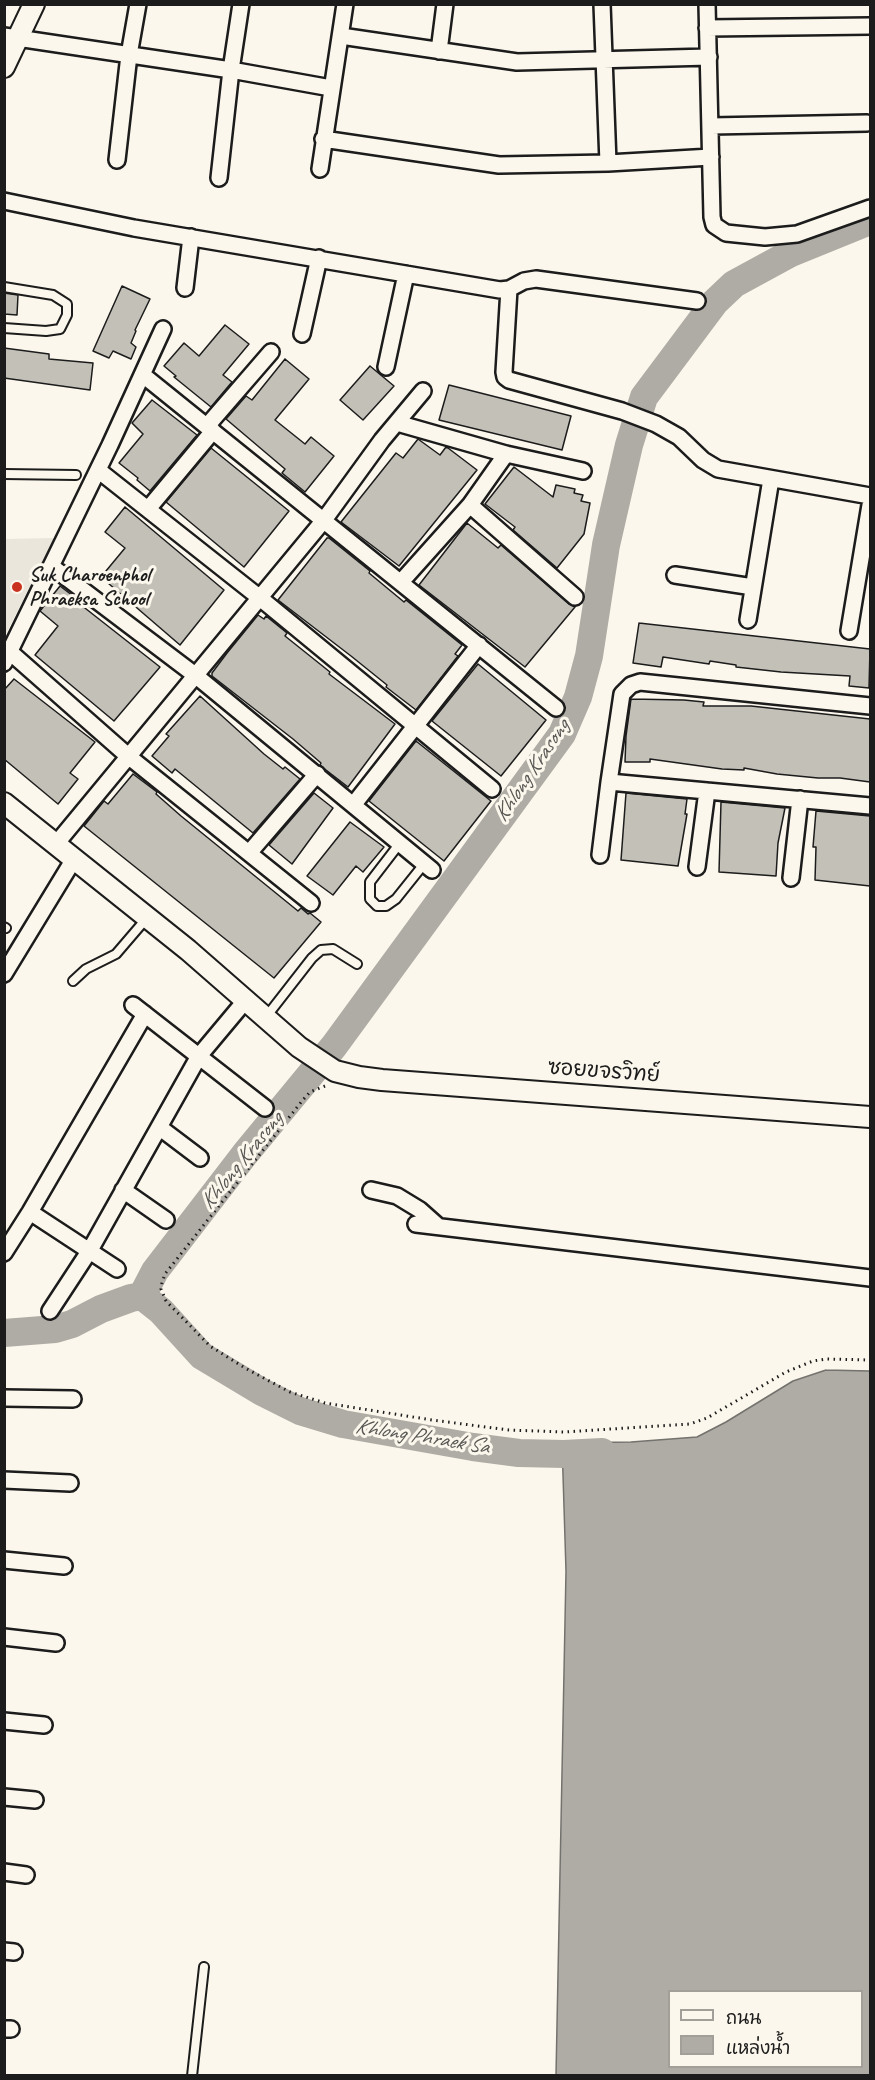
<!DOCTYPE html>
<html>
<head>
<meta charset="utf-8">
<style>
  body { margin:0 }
  #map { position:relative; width:875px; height:2080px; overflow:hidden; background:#fbf7ec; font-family:Caveat,"Playpen Sans Thai",sans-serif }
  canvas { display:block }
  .frame { position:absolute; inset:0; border:6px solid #1c1c1c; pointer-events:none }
  .legend { position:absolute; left:668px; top:1990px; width:195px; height:78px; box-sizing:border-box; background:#fbf7ec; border:2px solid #a29f99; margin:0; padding:8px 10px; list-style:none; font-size:18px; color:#1c1c1c }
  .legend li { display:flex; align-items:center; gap:12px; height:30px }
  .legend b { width:30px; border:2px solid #a29f99 }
</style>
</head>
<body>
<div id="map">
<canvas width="875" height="2080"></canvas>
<div class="frame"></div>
<ul class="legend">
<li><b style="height:8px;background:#fbf7ec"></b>ถนน</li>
<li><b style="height:16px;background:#afaca5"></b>แหล่งน้ำ</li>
</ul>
</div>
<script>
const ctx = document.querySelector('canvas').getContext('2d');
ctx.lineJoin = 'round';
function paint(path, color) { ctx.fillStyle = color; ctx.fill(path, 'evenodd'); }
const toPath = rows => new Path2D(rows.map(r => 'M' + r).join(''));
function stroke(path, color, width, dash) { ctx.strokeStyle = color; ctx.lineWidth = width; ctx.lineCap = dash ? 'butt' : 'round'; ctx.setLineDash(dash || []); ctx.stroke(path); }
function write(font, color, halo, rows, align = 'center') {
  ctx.font = font + ' Caveat,"Playpen Sans Thai",sans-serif'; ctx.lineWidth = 6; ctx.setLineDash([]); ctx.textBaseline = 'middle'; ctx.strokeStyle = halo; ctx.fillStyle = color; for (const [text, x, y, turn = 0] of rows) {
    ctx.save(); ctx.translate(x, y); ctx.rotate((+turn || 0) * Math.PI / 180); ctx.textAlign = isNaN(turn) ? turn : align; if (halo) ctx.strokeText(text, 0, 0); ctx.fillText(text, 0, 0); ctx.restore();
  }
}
paint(toPath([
  [54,538,5,636,5,539]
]), '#eae6dc');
const water = toPath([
  [826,1370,870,1371,870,2075,556,2075,566,1571,562,1443,631,1442,697,1437,726,1422,793,1381,826,1370],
  [670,1992,862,1992,862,2066,670,2066,670,1992]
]);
paint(water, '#afaca5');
stroke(water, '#74726e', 1.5);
stroke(toPath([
  [142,1296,155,1271,245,1154,334,1046,562,734,578,697,589,656,606,545,629,445,644,397,715,302,734,284,791,253,870,221],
  [4,1333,55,1329,72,1324,101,1309,131,1298,142,1296,161,1311,202,1356,262,1392,300,1411,343,1424,473,1447,519,1453,564,1454,602,1452]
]), '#afaca5', 28);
const building = toPath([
  [122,286,150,299,135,330,136,331,131,343,136,347,131,359,113,351,109,358,93,351,122,286],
  [4,293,18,295,17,315,4,314,4,293],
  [225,325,249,344,223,375,232,382,211,407,174,377,176,376,164,366,184,343,199,356,225,325],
  [4,348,49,354,49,359,93,363,90,390,4,378,4,348],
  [285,359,309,379,275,420,305,444,311,437,334,456,305,492,282,473,285,469,226,419,246,396,252,400,285,359],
  [370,366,394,386,363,420,340,400,370,366],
  [449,385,571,416,562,450,439,420,449,385],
  [152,400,197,435,150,491,137,480,138,478,119,463,143,434,132,423,152,400],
  [418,439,440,455,446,447,448,448,477,470,399,566,341,522,396,453,403,458,418,439],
  [211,448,289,511,244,567,166,502,211,448],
  [514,467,553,497,556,485,575,489,574,493,583,495,581,501,590,503,584,534,557,568,513,530,515,527,485,504,514,467],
  [125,507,224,590,180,645,101,577,125,548,105,532,125,507],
  [467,523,498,548,501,545,569,604,575,607,525,667,419,585,467,523],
  [327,538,329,538,370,571,369,573,404,602,406,600,462,645,455,654,458,656,416,710,386,687,387,685,351,656,278,600,327,538],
  [60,586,77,599,76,601,160,667,114,721,35,655,58,626,40,611,60,586],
  [258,615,264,619,266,616,287,633,285,636,330,672,329,674,395,724,348,787,326,770,320,765,321,763,293,739,212,676,212,673,227,653,258,615],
  [639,623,870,649,869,688,849,686,850,676,781,672,736,667,736,665,710,661,709,664,663,657,661,667,633,663,639,623],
  [478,664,546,720,501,776,432,721,478,664],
  [14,679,95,742,70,773,78,779,58,804,4,759,4,690,14,679],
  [200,696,264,754,283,769,285,767,300,779,253,833,175,769,172,773,152,756,169,736,166,734,200,696],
  [631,699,684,700,704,702,703,706,751,706,870,719,870,782,840,778,818,778,777,774,744,768,744,770,722,769,650,759,650,762,625,762,626,736,631,699],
  [416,741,491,801,444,861,369,801,416,741],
  [133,774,157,792,156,794,181,816,298,911,301,908,308,914,310,913,321,922,274,978,84,826,104,801,108,804,133,774],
  [314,793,333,808,292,864,269,845,314,793],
  [626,793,687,799,685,814,687,814,678,866,621,860,626,793],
  [721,802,785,808,778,843,776,876,719,872,721,802],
  [816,811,870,816,870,886,815,880,816,847,813,847,816,811],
  [350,822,384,847,363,872,356,866,333,895,307,876,350,822]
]);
paint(building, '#c3c0b8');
stroke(building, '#1c1c1c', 1.5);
const service = toPath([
  [4,287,53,295,67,304,67,315,60,329,46,331,4,328],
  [4,474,76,475],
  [400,843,370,882,370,899,377,906,386,906,396,899,424,864],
  [4,927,6,928],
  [73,981,86,969,116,954,146,919],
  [266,1017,312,958,321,950,333,949,357,964],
  [192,2076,204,1967]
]);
const minor = toPath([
  [602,4,608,163],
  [707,4,712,217,714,225,726,233,765,237,797,234,870,208],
  [707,28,870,26],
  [4,36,231,70,331,88],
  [341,36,517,62,709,57],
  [439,51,445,4],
  [711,126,867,123],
  [323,139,499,165,608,163,711,157],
  [117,160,129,55,138,4],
  [320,169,345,4],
  [219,178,231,70,241,4],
  [4,201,134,228,500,290,509,289,524,281,536,279,697,301],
  [185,288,191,237],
  [509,289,504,372,505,377,509,380,622,411,656,424,679,437,703,460,718,469,870,496],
  [302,334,319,258],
  [386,367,406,274],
  [143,375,556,708],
  [397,423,506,454,583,471],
  [207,426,271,352],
  [98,470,260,598,492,789],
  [470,505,575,597],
  [148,509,213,431],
  [51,566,195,675,432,870],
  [675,575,753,587],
  [401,582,470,505,506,454],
  [748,620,771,479],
  [849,631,870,505],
  [10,652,128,756,311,903],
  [4,663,110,445,163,329],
  [609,782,870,806],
  [354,804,479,645],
  [56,844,324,520,382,440,423,391],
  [249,853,317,774],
  [600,855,609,782,622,694,631,685,640,682,870,706],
  [697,867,707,791],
  [791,878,800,799],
  [4,974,74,859],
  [133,1005,265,1108],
  [159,1127,200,1158],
  [123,1190,166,1220],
  [371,1190,397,1196,420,1210,438,1226],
  [30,1212,117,1269],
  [416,1224,870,1278],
  [4,1253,30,1212,145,1014],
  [50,1311,90,1250,199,1056,245,1001],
  [4,1398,73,1399],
  [4,1480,70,1483],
  [4,1560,64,1566],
  [4,1637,56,1643],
  [4,1721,44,1725],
  [4,1797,35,1800],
  [4,1872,26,1875],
  [4,1951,14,1952],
  [4,2029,11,2029]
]);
const tertiary = toPath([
  [4,67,34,4],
  [4,803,188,950,299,1047,335,1071,359,1077,382,1080,870,1117]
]);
stroke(service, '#1c1c1c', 12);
stroke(minor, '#1c1c1c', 20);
stroke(tertiary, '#1c1c1c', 24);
stroke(toPath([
  [325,1086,310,1092,302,1101,165,1274,162,1283,161,1289,166,1301,210,1346,245,1368,290,1392,325,1403,432,1420,509,1430,564,1432,690,1424,707,1418,786,1372,813,1361,826,1359,870,1360]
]), '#1c1c1c', 3, [1.5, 4.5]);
stroke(service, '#fbf7ec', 8);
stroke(minor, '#fbf7ec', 15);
stroke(tertiary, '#fbf7ec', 20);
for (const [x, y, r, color] of [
  [17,587,6,"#c8321e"]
]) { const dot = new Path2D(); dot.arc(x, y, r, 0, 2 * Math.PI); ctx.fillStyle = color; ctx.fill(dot); stroke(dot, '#fbf7ec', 2); }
write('bold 21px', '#1c1c1c', '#fbf7ec', [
  ["Suk Charoenphol",29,575],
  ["Phraeksa School",29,599]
], 'left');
write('21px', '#1c1c1c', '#fbf7ec', [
  ["ซอยขจรวิทย์",604,1072,4]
]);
write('italic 22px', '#575653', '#fbf7ec', [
  ["Khlong Krasong",532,771,-56],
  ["Khlong Krasong",242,1161,-51],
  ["Khlong Phraek Sa",422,1437,9]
]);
</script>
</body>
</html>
